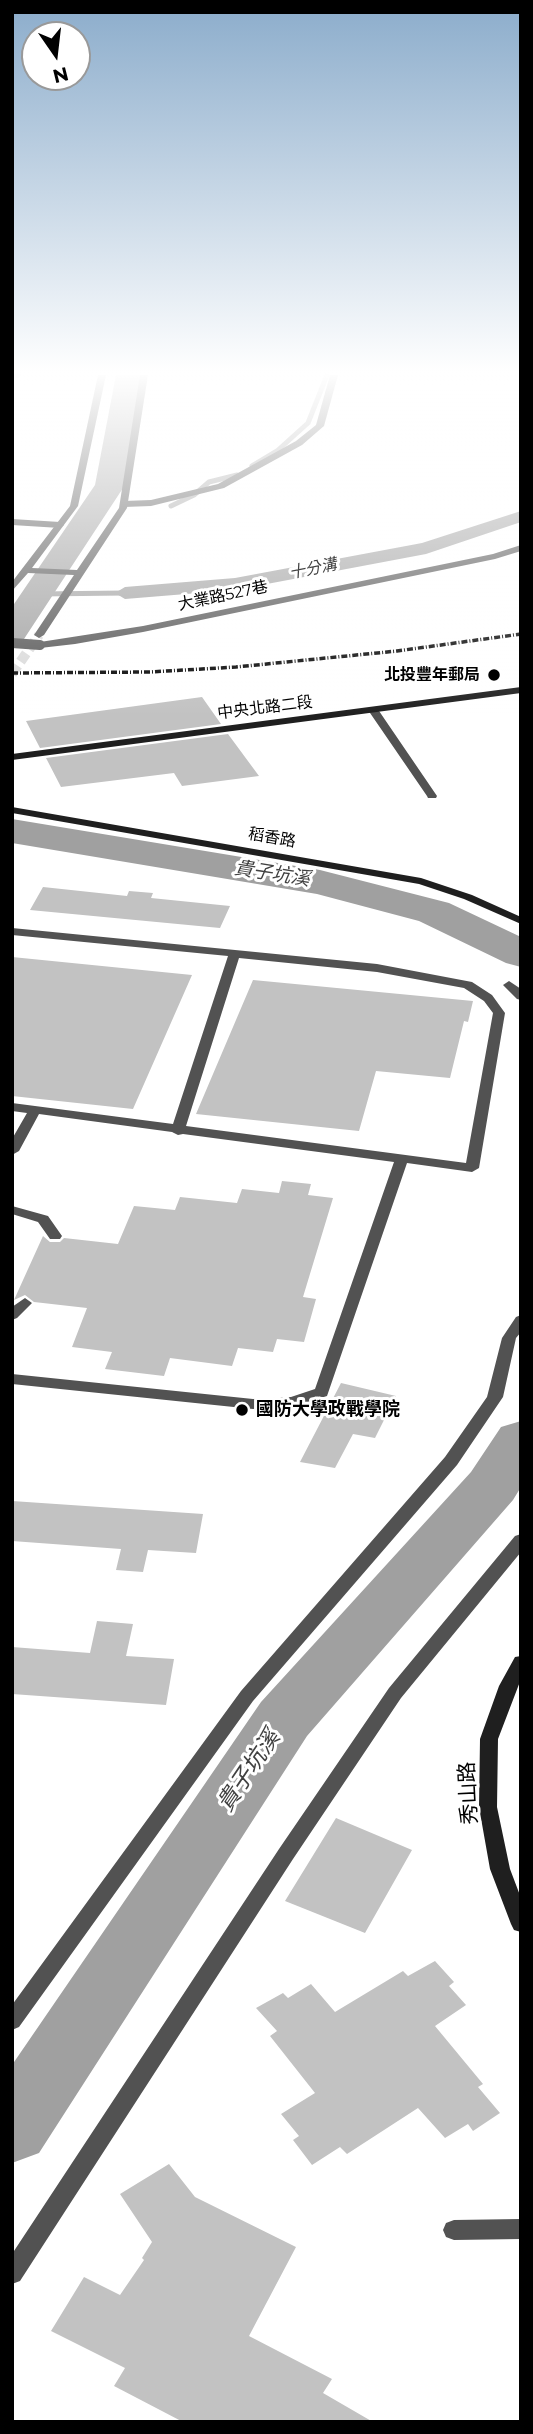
<!DOCTYPE html>
<html>
<head>
<meta charset="utf-8">
<style>
  body { margin:0 }
  #map { position:relative; width:533px; height:2434px; overflow:hidden; background:#fff; font-family:Montserrat,sans-serif }
  canvas { display:block }
  .frame { position:absolute; inset:0; border:14px solid #000; pointer-events:none }
  .north { position:absolute; left:21px; top:21px; width:70px; height:70px; box-sizing:border-box; background:#fff; border:2px solid #999; border-radius:50%; rotate:166deg; font-size:19px; font-weight:700; line-height:28px; text-align:center; color:#000 }
  .north::after { content:''; display:block; margin:auto; width:24px; height:32px; background:#000; clip-path:polygon(50% 0,100% 100%,50% 72%,0 100%) }
</style>
</head>
<body>
<div id="map">
<canvas width="533" height="2434"></canvas>
<div class="frame"></div>
<div class="north">N</div>
</div>
<script>
const ctx = document.querySelector('canvas').getContext('2d');
ctx.lineJoin = 'round';
const toPath = rows => new Path2D(rows.map(r => 'M' + r).join(''));
function stroke(path, color, width, dash) { ctx.strokeStyle = color; ctx.lineWidth = width; ctx.lineCap = dash ? 'butt' : 'round'; ctx.setLineDash(dash || []); ctx.stroke(path); }
function paint(path, color) { ctx.fillStyle = color; ctx.fill(path, 'evenodd'); }
function write(font, color, halo, rows, align = 'center') {
  ctx.font = font + ' Montserrat,"Noto Sans TC",sans-serif'; ctx.lineWidth = 6; ctx.setLineDash([]); ctx.textBaseline = 'middle'; ctx.strokeStyle = halo; ctx.fillStyle = color; for (const [text, x, y, turn = 0] of rows) {
    ctx.save(); ctx.translate(x, y); ctx.rotate((+turn || 0) * Math.PI / 180); ctx.textAlign = isNaN(turn) ? turn : align; if (halo) ctx.strokeText(text, 0, 0); ctx.fillText(text, 0, 0); ctx.restore();
  }
}
stroke(toPath([
  [12,376,18,375],
  [252,466,277,451,308,423,327,375],
  [171,506,194,495,209,482,237,475],
  [37,594,125,593]
]), '#a0a0a0', 5);
paint(toPath([
  [521,511,521,522,426,554,235,590,125,599,115,593,125,587,235,578,422,543,521,511]
]), '#a0a0a0');
paint(toPath([
  [116,375,142,375,125,485,24,639,12,642,12,607,95,485,116,375],
  [12,819,320,870,449,903,521,937,521,967,506,963,419,921,317,894,12,843,12,819],
  [521,1421,521,1487,513,1500,307,1736,39,2153,12,2163,12,2065,261,1702,471,1472,501,1427,521,1421]
]), '#a0a0a0');
paint(toPath([
  [202,697,221,724,40,748,26,721],
  [228,734,259,776,182,786,174,773,61,787,46,758],
  [43,887,127,896,129,891,153,893,151,898,230,906,220,928,30,910],
  [12,957,192,975,133,1109,12,1096],
  [253,980,473,1001,468,1022,464,1021,450,1078,376,1071,359,1131,196,1114],
  [282,1181,311,1184,308,1195,333,1198,303,1297,316,1299,304,1342,277,1339,273,1352,238,1348,232,1366,170,1358,164,1376,105,1369,112,1352,72,1347,87,1308,34,1302,25,1295,14,1300,43,1236,50,1242,60,1242,64,1238,118,1244,134,1206,175,1210,180,1197,237,1203,242,1189,279,1193],
  [341,1383,396,1396,375,1438,353,1434,335,1468,300,1462],
  [12,1501,203,1514,196,1553,148,1550,143,1572,116,1570,121,1549,12,1541],
  [97,1621,133,1624,126,1656,174,1659,166,1705,12,1694,12,1647,90,1653],
  [336,1818,412,1850,365,1933,285,1901],
  [435,1961,454,1982,449,1986,466,2005,435,2026,483,2084,478,2087,500,2113,473,2131,468,2124,445,2138,418,2108,347,2154,340,2147,312,2165,293,2140,299,2136,281,2114,315,2093,270,2036,277,2031,256,2008,283,1993,288,1998,311,1984,335,2012,403,1971,408,1976],
  [169,2164,195,2197,296,2247,249,2336,332,2379,323,2393,373,2422,183,2422,114,2386,125,2368,51,2331,84,2277,120,2295,144,2260,142,2258,152,2242,120,2194]
]), '#c2c2c2');
stroke(toPath([
  [12,674,39,635]
]), '#d9d9d9', 10, [10, 5]);
paint(toPath([
  [330,375,338,375,324,426,302,445,224,488,151,506,124,507,120,504,124,501,151,500,218,484,296,441,316,425,330,375],
  [12,519,60,522,64,525,60,528,12,525,12,519],
  [373,707,377,708,437,796,436,798,428,798,427,796,368,710,373,707],
  [12,928,377,964,472,982,492,995,505,1013,479,1168,472,1172,407,1163,327,1396,292,1407,253,1409,12,1384,12,1374,253,1399,291,1397,315,1389,394,1162,183,1134,178,1135,172,1132,39,1114,19,1151,12,1155,12,1139,27,1113,12,1111,12,1103,173,1124,228,956,12,935,12,928],
  [239,958,377,972,464,988,484,1001,493,1013,466,1163,186,1126,239,958],
  [509,981,521,989,521,1000,517,999,503,985,509,981],
  [12,1206,48,1216,62,1236,60,1239,50,1239,38,1222,12,1214,12,1206],
  [25,1298,32,1303,17,1318,12,1320,12,1307,25,1298],
  [521,1315,521,1332,516,1338,503,1397,457,1465,253,1701,19,2027,12,2030,12,2005,241,1691,445,1457,487,1397,502,1338,516,1317,521,1315],
  [521,1534,521,1552,401,1698,293,1859,20,2281,12,2284,12,2254,279,1849,389,1688,515,1536,521,1534],
  [521,2219,521,2239,454,2240,446,2237,443,2230,446,2223,454,2220,521,2219]
]), '#525252');
paint(toPath([
  [98,375,106,375,78,506,32,568,77,570,119,508,140,375,148,375,127,508,44,635,39,638,34,635,74,575,28,573,12,591,12,582,70,506,98,375],
  [521,545,521,551,495,559,143,632,75,644,40,648,35,645,40,642,143,626,493,554,521,545]
]), '#525252');
paint(toPath([
  [521,687,521,693,12,760,12,754,521,687],
  [12,807,421,878,472,895,521,917,521,924,464,899,419,884,12,813,12,807],
  [521,1656,521,1679,498,1739,497,1807,510,1869,521,1898,521,1932,514,1930,511,1924,490,1869,479,1807,480,1739,499,1686,515,1657,521,1656]
]), '#1f1f1f');
stroke(toPath([
  [12,673,150,672,236,667,397,651,521,634]
]), '#000', 3.5, [6, 2, 1, 2]);
stroke(toPath([
  [12,643,40,645]
]), '#525252', 10);
const sky = ctx.createLinearGradient(0, 0, 0, 716);
sky.addColorStop(0, '#8baccb');
sky.addColorStop(0.52, '#fff');
sky.addColorStop(1, '#ffffff00');
ctx.fillStyle = sky;
ctx.fillRect(0, 0, 533, 716);
for (const [x, y, r, color] of [
  [494,675,7,"#000"],
  [242,1410,7,"#000"]
]) { const dot = new Path2D(); dot.arc(x, y, r, 0, 2 * Math.PI); ctx.fillStyle = color; ctx.fill(dot); stroke(dot, '#fff', 2.5); }
write('italic 16px', '#414141', '#fff', [
  ["十分溝",313,569,-11]
]);
write('16px', '#000', '#fff', [
  ["大業路527巷",223,596,-12],
  ["中央北路二段",265,708,-7],
  ["稻香路",272,838,10]
]);
write('bold 16px', '#000', '#fff', [
  ["北投豐年郵局",480,675]
], 'right');
write('bold 18px', '#000', '#fff', [
  ["國防大學政戰學院",256,1410]
], 'left');
write('italic 19px', '#414141', '#fff', [
  ["貴子坑溪",272,874,9]
]);
write('21px', '#000', '#fff', [
  ["秀山路",469,1793,-93]
]);
write('italic 23px', '#414141', '#fff', [
  ["貴子坑溪",249,1771,-56]
]);
</script>
</body>
</html>
